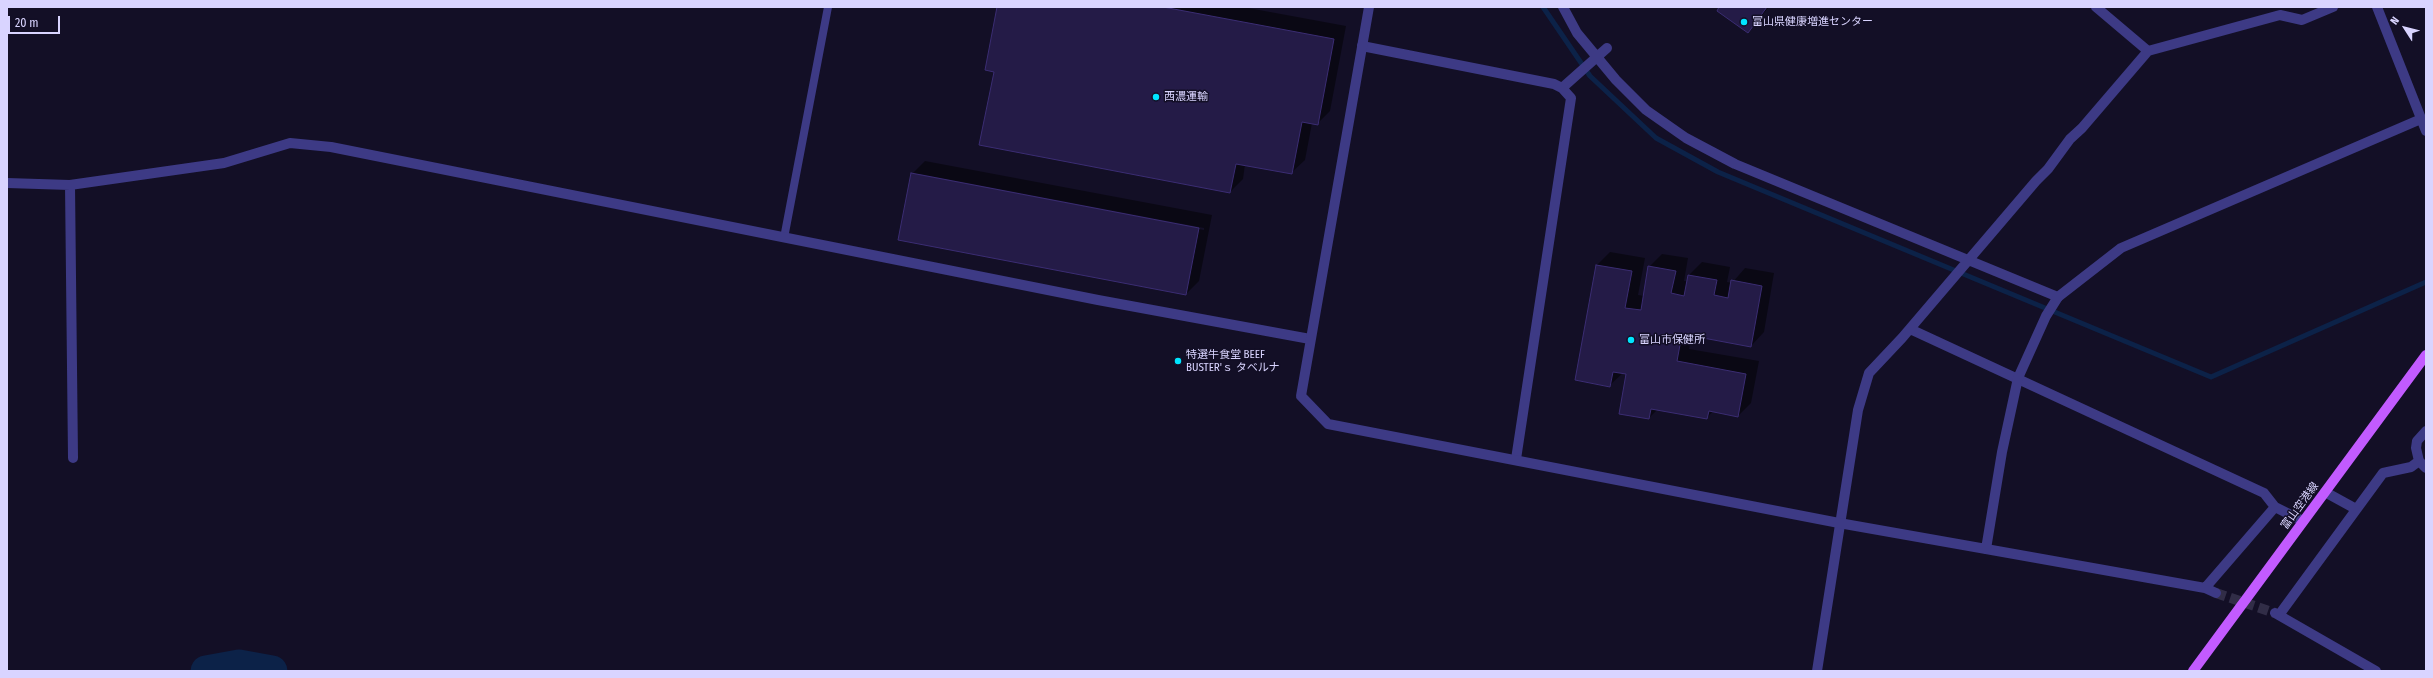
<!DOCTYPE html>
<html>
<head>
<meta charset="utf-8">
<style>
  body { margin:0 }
  #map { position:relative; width:2433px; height:678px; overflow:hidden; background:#130f26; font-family:"Fira Sans Condensed",sans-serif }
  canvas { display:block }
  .frame { position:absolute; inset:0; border:8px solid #d9d4ff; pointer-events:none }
  .north { position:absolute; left:2385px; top:8px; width:40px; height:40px; -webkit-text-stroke:3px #130f26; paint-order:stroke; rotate:306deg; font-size:11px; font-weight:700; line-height:16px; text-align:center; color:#d9d4ff }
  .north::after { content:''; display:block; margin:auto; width:14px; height:18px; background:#d9d4ff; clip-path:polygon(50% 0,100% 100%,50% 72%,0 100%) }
  .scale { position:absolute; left:8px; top:16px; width:52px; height:18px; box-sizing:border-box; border:2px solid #d9d4ff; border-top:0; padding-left:5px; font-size:12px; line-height:14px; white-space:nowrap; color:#d9d4ff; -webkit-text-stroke:3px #130f26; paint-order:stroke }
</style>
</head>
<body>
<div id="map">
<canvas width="2433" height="678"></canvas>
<div class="frame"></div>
<div class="north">N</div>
<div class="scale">20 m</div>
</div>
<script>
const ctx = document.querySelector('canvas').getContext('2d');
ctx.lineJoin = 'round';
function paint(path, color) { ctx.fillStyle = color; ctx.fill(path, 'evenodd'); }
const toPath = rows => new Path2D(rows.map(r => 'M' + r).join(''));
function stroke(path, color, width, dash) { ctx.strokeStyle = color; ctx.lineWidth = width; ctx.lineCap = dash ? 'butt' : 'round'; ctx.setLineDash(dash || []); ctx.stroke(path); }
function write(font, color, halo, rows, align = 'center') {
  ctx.font = font + ' "Fira Sans Condensed","Noto Sans JP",sans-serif'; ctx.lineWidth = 3; ctx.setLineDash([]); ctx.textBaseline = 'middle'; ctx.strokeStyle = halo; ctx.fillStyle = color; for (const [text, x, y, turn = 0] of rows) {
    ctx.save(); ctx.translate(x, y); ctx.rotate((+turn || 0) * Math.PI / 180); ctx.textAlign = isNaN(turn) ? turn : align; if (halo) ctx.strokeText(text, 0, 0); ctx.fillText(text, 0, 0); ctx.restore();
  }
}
paint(toPath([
  [998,7,1243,7,1346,26,1330,111,1317,124,1312,123,1305,160,1291,173,1245,164,1243,179,1230,192,995,71],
  [1720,7,1769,7,1748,32],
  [925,161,1212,215,1199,281,1186,294,912,174],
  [920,174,1204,228,1204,230,920,176],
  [1610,252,1645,258,1638,295,1644,296,1649,267,1662,254,1688,258,1684,281,1688,281,1689,275,1702,262,1730,267,1727,282,1732,283,1745,268,1774,273,1764,332,1751,346,1692,335,1689,349,1759,361,1751,403,1738,416,1713,411,1707,418,1658,409,1649,418,1628,374,1623,373,1610,385,1576,379,1597,265]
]), '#0007');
stroke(toPath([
  [1543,7,1590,76,1656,138,1718,172,2211,377,2426,282]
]), '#0c2248', 5);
stroke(toPath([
  [206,671,239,665,272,671]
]), '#0c2248', 31);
const building = toPath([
  [997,7,1163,7,1334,39,1318,125,1302,122,1292,174,1236,164,1230,193,979,145,994,72,985,70,997,7],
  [1719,7,1767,7,1748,33,1717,11,1719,7],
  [911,173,1199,228,1186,295,898,240,911,173],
  [1596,265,1632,271,1625,308,1641,310,1648,266,1676,271,1671,293,1684,296,1688,275,1717,280,1714,295,1728,298,1731,280,1762,286,1751,347,1682,334,1677,361,1746,374,1738,417,1709,411,1707,419,1651,409,1649,419,1619,414,1626,374,1613,372,1610,387,1575,380,1596,265]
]);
paint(building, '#241b47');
stroke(building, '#3b2d73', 1);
stroke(toPath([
  [2216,593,2275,613]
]), '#312d47', 10, [10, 5]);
stroke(toPath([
  [784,238,828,7]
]), '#3d3a85', 8);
stroke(toPath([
  [1563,7,1577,33,1616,80,1646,110,1686,138,1735,164,2058,297],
  [1362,46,1554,84,1562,88,1571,98,1516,459],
  [2148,51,2280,15,2302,20,2333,7],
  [1562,88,1607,48],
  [7,183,70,185,224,163,290,143,331,147,1098,300,1310,339],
  [70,185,73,458],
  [1910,329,2264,493,2275,507],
  [2426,431,2417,441,2416,448,2419,461,2426,468],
  [2325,492,2356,509],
  [1986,549,2205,588,2275,507,2303,521],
  [2205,588,2216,593],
  [2275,613,2376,671],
  [2279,615,2383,473,2411,467,2419,461],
  [1817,671,1858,410,1869,373,1902,338,2036,181,2048,169,2070,139,2082,128,2148,51,2096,7]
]), '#3d3a85', 10);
stroke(toPath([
  [1369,7,1301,396,1328,424,1839,523,1986,549,2002,452,2018,378,2046,316,2058,297,2121,248,2421,119],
  [2377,7,2426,131]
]), '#3d3a85', 10);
stroke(toPath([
  [2193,671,2426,355]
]), '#c25bff', 10);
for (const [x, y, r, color] of [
  [1744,22,4,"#00e5ff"],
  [1156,97,4,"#00e5ff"],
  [1631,340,4,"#00e5ff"],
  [1178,361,4,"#00e5ff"]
]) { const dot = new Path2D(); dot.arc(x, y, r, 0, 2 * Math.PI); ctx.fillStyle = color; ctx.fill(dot); stroke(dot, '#130f26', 1.5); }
write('11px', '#d9d4ff', '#130f26', [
  ["富山県健康増進センター",1752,22],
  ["西濃運輸",1164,97],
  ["富山市保健所",1639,340],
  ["特選牛食堂 BEEF",1186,355],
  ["BUSTER'ｓ タベルナ",1186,368]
], 'left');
write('11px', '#d9d4ff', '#130f26', [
  ["富山空港線",2300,506,-54]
]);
</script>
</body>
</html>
